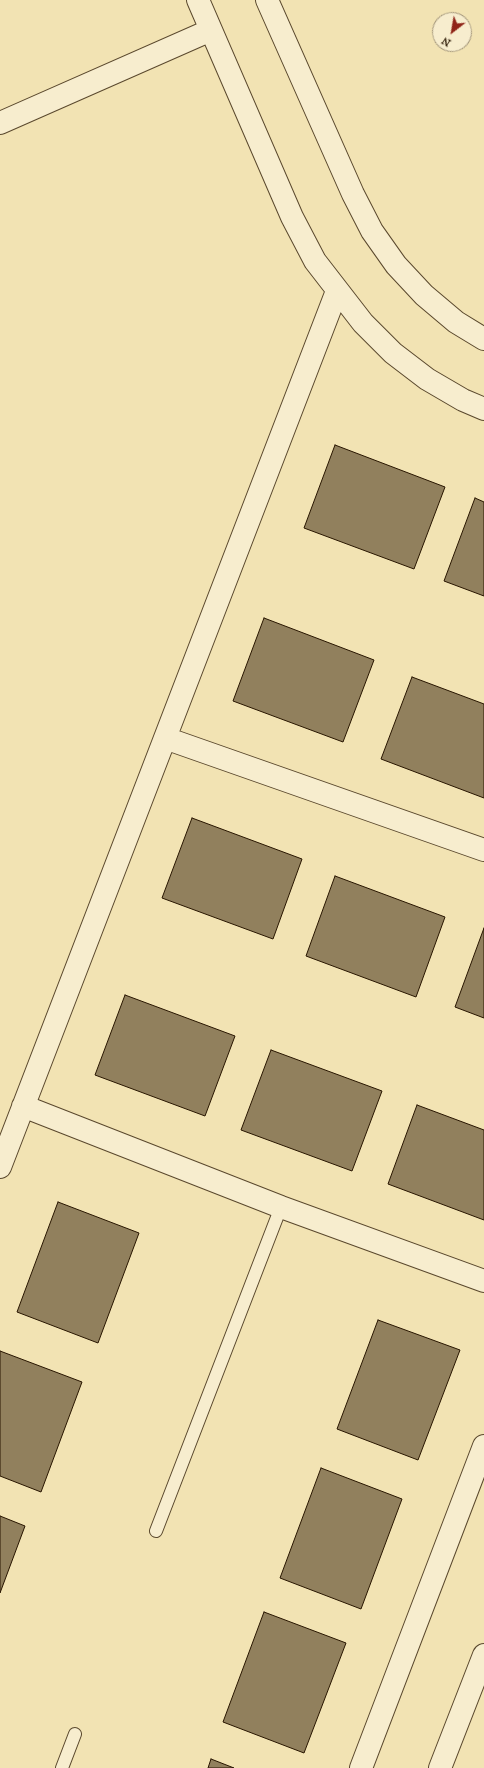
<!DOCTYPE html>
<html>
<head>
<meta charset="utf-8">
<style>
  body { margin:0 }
  #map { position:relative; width:484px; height:1768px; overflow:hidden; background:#f2e3b3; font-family:"IM FELL French Canon",serif }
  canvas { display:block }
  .north { position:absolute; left:432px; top:12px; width:40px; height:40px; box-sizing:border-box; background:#f7edce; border:1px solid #a4977c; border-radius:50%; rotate:211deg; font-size:11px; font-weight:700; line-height:16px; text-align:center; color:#281500 }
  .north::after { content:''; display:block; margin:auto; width:14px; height:18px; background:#8f2418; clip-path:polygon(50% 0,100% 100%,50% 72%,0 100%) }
</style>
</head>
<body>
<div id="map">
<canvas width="484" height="1768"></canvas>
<div class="north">N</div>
</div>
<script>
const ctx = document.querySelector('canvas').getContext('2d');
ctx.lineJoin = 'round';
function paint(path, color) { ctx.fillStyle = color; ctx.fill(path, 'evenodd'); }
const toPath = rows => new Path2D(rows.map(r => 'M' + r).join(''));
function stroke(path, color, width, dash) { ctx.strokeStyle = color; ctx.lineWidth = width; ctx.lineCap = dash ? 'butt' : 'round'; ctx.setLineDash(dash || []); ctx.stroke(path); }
const building = toPath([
  [335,445,445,487,414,569,304,528,335,445],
  [475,498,484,502,484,596,444,581,475,498],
  [264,618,374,660,343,742,233,701,264,618],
  [412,677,484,704,484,798,381,759,412,677],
  [192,818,302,859,273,939,162,898,192,818],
  [335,876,445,917,416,997,306,956,335,876],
  [484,928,484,1018,455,1007,484,928],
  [125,995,235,1036,205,1116,95,1075,125,995],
  [271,1050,382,1091,352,1171,241,1130,271,1050],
  [417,1105,484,1130,484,1220,388,1184,417,1105],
  [58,1202,139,1233,98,1343,17,1312,58,1202],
  [378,1320,460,1350,418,1460,337,1429,378,1320],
  [0,1351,82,1382,41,1492,0,1476,0,1351],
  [321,1468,402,1499,361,1609,280,1578,321,1468],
  [0,1516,25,1526,0,1593,0,1516],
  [264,1612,346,1643,304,1753,223,1722,264,1612],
  [211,1759,234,1768,208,1768,211,1759]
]);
paint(building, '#91805d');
stroke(building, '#281500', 1);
const service = toPath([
  [156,1531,281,1207],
  [62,1768,75,1734]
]);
const minor = toPath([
  [198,0,292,217,315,261,363,323,393,353,427,379,463,400,484,409],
  [267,0,353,194,372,231,396,265,424,295,456,322,484,339],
  [0,123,211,30],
  [165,738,484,850],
  [23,1106,281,1207,484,1281],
  [0,1167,337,291]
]);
const tertiary = toPath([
  [361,1768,484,1446],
  [440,1768,484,1655]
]);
stroke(service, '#5a482d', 14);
stroke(minor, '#5a482d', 24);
stroke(tertiary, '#5a482d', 24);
stroke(service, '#f7edce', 12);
stroke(minor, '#f7edce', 22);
stroke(tertiary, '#f7edce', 22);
</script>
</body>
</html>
